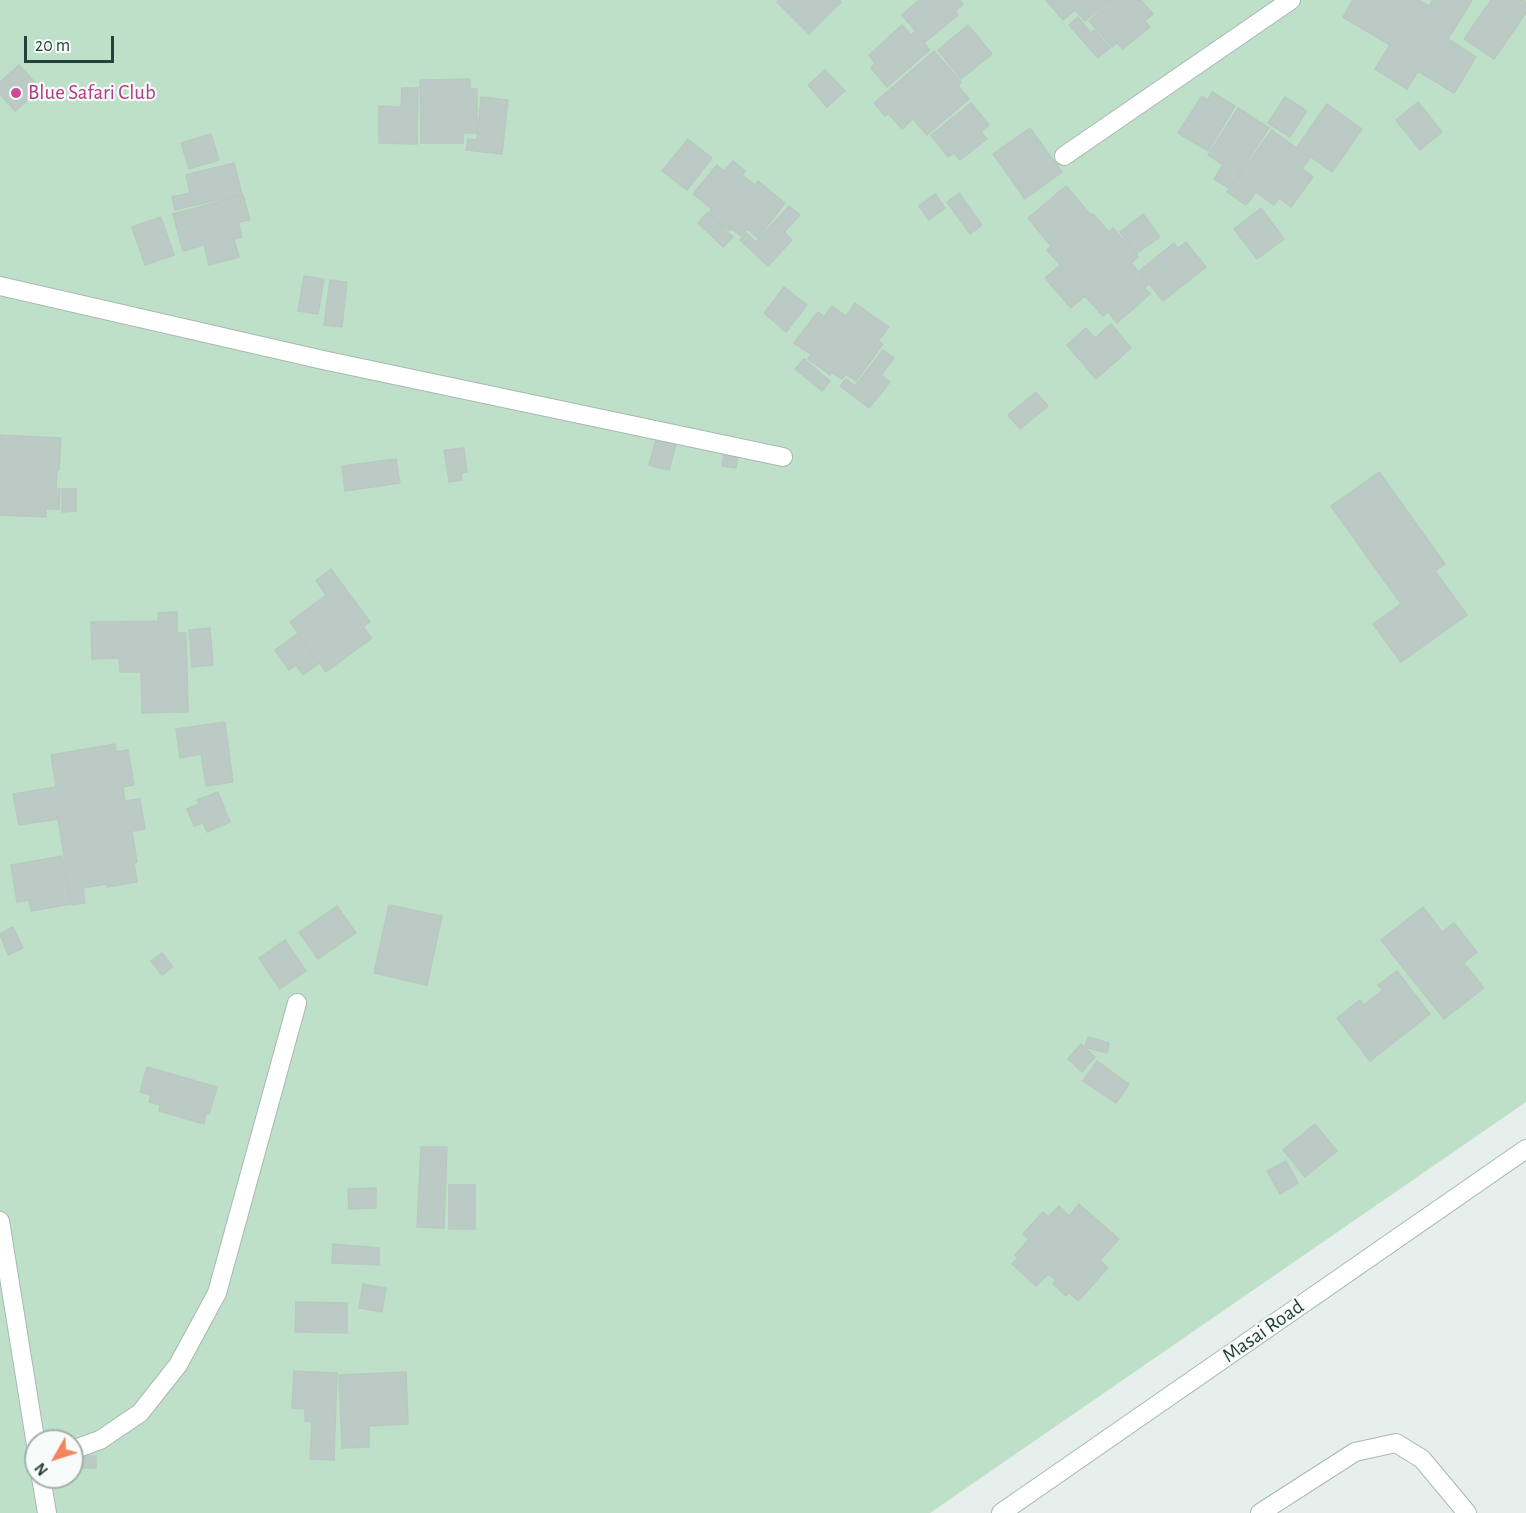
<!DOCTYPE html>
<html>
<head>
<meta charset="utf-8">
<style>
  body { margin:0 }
  #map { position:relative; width:1526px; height:1513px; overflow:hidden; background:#e6efeb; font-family:"Alegreya Sans",sans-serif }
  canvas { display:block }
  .north { position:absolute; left:24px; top:1429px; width:60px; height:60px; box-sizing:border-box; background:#f7fbf9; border:2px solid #a3b1ad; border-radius:50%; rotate:231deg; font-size:16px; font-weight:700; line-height:24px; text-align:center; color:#24423a }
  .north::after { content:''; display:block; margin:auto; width:21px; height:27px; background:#f4845f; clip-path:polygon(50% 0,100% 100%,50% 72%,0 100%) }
  .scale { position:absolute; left:24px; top:36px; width:90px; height:27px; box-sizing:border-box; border:3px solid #24423a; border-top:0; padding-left:8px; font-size:18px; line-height:21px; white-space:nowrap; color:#24423a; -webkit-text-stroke:4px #f7fbf9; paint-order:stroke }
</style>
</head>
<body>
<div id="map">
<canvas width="1526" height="1513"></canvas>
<div class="north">N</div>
<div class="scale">20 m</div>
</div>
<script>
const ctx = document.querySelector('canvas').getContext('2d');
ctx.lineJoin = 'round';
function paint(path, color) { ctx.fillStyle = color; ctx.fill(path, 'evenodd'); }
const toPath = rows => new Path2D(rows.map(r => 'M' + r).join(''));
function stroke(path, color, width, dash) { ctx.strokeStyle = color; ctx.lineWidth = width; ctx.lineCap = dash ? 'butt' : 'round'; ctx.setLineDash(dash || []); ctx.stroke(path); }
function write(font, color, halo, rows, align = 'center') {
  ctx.font = font + ' "Alegreya Sans",sans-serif'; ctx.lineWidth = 4.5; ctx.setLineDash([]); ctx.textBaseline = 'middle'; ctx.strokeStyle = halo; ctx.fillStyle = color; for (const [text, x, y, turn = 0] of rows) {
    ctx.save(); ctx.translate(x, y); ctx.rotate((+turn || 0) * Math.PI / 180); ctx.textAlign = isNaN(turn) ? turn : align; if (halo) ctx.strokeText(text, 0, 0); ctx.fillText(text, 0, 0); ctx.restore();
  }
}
paint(toPath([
  [0,0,1526,0,1526,1102,930,1513,0,1513],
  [36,1441,72,1441,72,1477,36,1477]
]), '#bfe0c8');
const building = toPath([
  [779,0,839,0,841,2,809,34,777,2,779,0],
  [919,0,959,0,963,4,955,11,958,15,925,42,902,15,919,0],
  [1046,0,1110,0,1085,21,1075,10,1063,20,1046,0],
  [1112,0,1141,0,1153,14,1145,21,1150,27,1123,49,1117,43,1112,47,1089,21,1112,0],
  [1353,0,1418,0,1429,6,1433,0,1472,0,1448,39,1476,57,1454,93,1418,71,1407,89,1375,69,1390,45,1343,17,1353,0],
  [1491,0,1523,0,1526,2,1526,13,1494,59,1464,39,1491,0],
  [1078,17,1091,33,1094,30,1110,48,1098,58,1069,25,1078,17],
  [902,25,911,35,914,32,930,50,887,87,871,68,875,63,869,55,902,25],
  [968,25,992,54,961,79,938,50,968,25],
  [934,51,961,82,958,86,969,99,927,135,913,119,902,129,888,113,885,116,874,103,934,51],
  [19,65,41,89,15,111,0,94,0,82,19,65],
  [825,70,845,91,827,107,808,85,825,70],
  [470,79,470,89,477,89,477,133,463,133,463,143,421,143,420,80,470,79],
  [402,88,418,88,417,144,379,143,379,106,401,107,402,88],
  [1212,92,1235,106,1208,151,1178,133,1202,96,1208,100,1212,92],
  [481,97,508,100,502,154,466,150,468,139,477,140,481,97],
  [1285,97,1307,111,1290,137,1268,123,1285,97],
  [1418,102,1442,132,1420,150,1396,120,1418,102],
  [971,103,989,125,981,132,987,139,960,160,954,153,948,157,931,135,971,103],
  [1327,104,1362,129,1332,172,1297,147,1327,104],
  [1238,108,1269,128,1229,188,1214,179,1223,165,1208,155,1238,108],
  [1030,128,1062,172,1025,199,993,154,1030,128],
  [1272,130,1310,158,1302,168,1313,177,1291,207,1279,198,1274,205,1256,192,1246,205,1227,192,1272,130],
  [211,134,219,160,189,169,181,143,211,134],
  [688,139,712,158,687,190,662,171,688,139],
  [733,161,745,171,742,175,755,185,758,181,785,203,758,238,747,229,741,236,732,229,730,231,708,214,712,209,693,194,717,165,724,171,733,161],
  [234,163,242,194,175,210,172,197,190,193,186,175,234,163],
  [1066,186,1091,215,1093,214,1109,232,1113,228,1138,257,1131,263,1149,284,1144,288,1150,294,1117,323,1108,312,1103,316,1085,296,1071,308,1045,278,1060,265,1047,250,1051,246,1028,218,1066,186],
  [959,193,982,225,970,234,947,202,959,193],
  [935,194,945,208,929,220,919,206,935,194],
  [243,195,250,220,238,222,242,237,234,239,239,257,209,265,204,245,183,251,173,214,243,195],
  [789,206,800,215,784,232,792,240,768,266,740,240,746,233,756,242,789,206],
  [1261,208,1284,239,1257,259,1234,229,1261,208],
  [707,213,733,237,723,247,698,223,707,213],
  [1143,214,1160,237,1136,254,1120,232,1143,214],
  [161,217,174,255,145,265,132,227,161,217],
  [1186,242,1206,267,1163,301,1139,271,1174,243,1178,248,1186,242],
  [304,276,324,279,318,314,298,311,304,276],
  [330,280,347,282,342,327,324,325,330,280],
  [784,287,807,305,786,332,764,313,784,287],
  [855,303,889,327,878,341,883,344,856,381,846,374,842,379,831,372,830,375,808,359,811,354,794,343,818,312,824,317,832,306,846,316,855,303],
  [1111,324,1131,348,1096,379,1067,345,1086,328,1095,338,1111,324],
  [883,350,894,358,881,375,890,382,869,408,840,386,846,379,855,386,883,350],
  [804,359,830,381,822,391,795,369,804,359],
  [1036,392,1048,406,1020,429,1008,415,1036,392],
  [0,435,61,438,59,470,57,470,56,489,60,489,59,509,46,509,46,517,0,515,0,435],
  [656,439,676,445,669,470,649,465,656,439],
  [725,447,739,449,736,468,722,466,725,447],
  [464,448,467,472,461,473,462,480,449,482,444,450,464,448],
  [396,459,400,483,345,491,342,466,396,459],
  [1379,472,1445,564,1435,571,1467,615,1401,662,1373,624,1401,604,1331,506,1379,472],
  [62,489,76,489,76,511,62,512,62,489],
  [331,569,370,622,363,627,372,638,326,672,290,622,326,595,316,580,331,569],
  [177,612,177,633,186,633,188,712,142,713,141,672,120,672,119,658,92,659,91,622,158,621,158,613,177,612],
  [210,628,213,665,192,667,189,630,210,628],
  [297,634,319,663,303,675,296,665,289,670,275,650,297,634],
  [225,722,233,782,206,786,201,754,180,758,176,729,225,722],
  [115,744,116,752,128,750,134,785,123,787,125,801,140,799,145,829,132,831,137,862,134,862,137,882,107,887,107,884,83,888,85,903,72,905,58,819,19,825,13,794,56,787,51,755,115,744],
  [218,792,230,822,207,832,203,823,194,826,187,809,199,804,197,800,218,792],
  [62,856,71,904,31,911,29,900,17,902,11,865,62,856],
  [389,905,442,916,427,985,374,973,389,905],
  [337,906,356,933,318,959,299,932,337,906],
  [1423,907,1442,932,1454,923,1477,952,1464,963,1484,988,1444,1019,1381,940,1423,907],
  [13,927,23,948,8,955,0,934,13,927],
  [285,940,306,971,280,989,259,958,285,940],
  [162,953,173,967,162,975,151,961,162,953],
  [1397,971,1430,1014,1370,1061,1337,1018,1360,1000,1364,1005,1383,990,1378,985,1397,971],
  [1088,1037,1109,1043,1107,1053,1085,1047,1088,1037],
  [1081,1044,1095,1057,1082,1072,1068,1059,1081,1044],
  [1097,1061,1129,1084,1116,1103,1083,1081,1097,1061],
  [147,1067,217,1087,209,1114,206,1113,204,1124,159,1111,160,1105,149,1102,151,1095,140,1092,147,1067],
  [1315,1124,1337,1151,1305,1177,1283,1150,1315,1124],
  [421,1147,447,1147,444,1228,417,1227,421,1147],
  [1286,1161,1298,1183,1280,1194,1267,1171,1286,1161],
  [449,1185,475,1185,475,1229,449,1229,449,1185],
  [376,1188,376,1208,349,1209,348,1189,376,1188],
  [1079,1204,1119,1239,1100,1260,1108,1268,1078,1301,1069,1293,1066,1296,1053,1284,1056,1280,1048,1274,1036,1286,1012,1264,1018,1258,1015,1255,1029,1239,1023,1234,1043,1212,1048,1217,1059,1206,1069,1216,1079,1204],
  [333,1244,379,1248,379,1265,332,1263,333,1244],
  [363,1284,386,1288,382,1312,359,1308,363,1284],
  [296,1302,347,1303,347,1333,295,1332,296,1302],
  [294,1371,337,1373,334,1460,310,1459,312,1422,305,1421,305,1409,292,1408,294,1371],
  [406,1372,408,1424,369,1426,369,1447,342,1448,339,1375,406,1372],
  [81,1456,96,1456,96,1468,81,1468,81,1456]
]);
paint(building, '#bbcac4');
stroke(building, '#b8c9c2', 1.5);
const minor = toPath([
  [1064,156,1291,0],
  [0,286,323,360,783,457],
  [0,1221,36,1445],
  [72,1450,100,1440,140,1413,178,1365,217,1293,297,1003],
  [41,1477,47,1513],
  [1001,1513,1526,1149],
  [1260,1513,1355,1452,1396,1443,1422,1459,1467,1513]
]);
stroke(minor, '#a8b8b2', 20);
stroke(minor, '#fff', 18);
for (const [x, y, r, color] of [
  [16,93,6,"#d1479c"]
]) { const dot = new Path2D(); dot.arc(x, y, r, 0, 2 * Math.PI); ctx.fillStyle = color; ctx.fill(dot); stroke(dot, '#f7fbf9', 2); }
write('21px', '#b23c85', '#f7fbf9', [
  ["Blue Safari Club",28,93]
], 'left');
write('21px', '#24423a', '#f7fbf9', [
  ["Masai Road",1263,1331,-35]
]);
</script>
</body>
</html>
